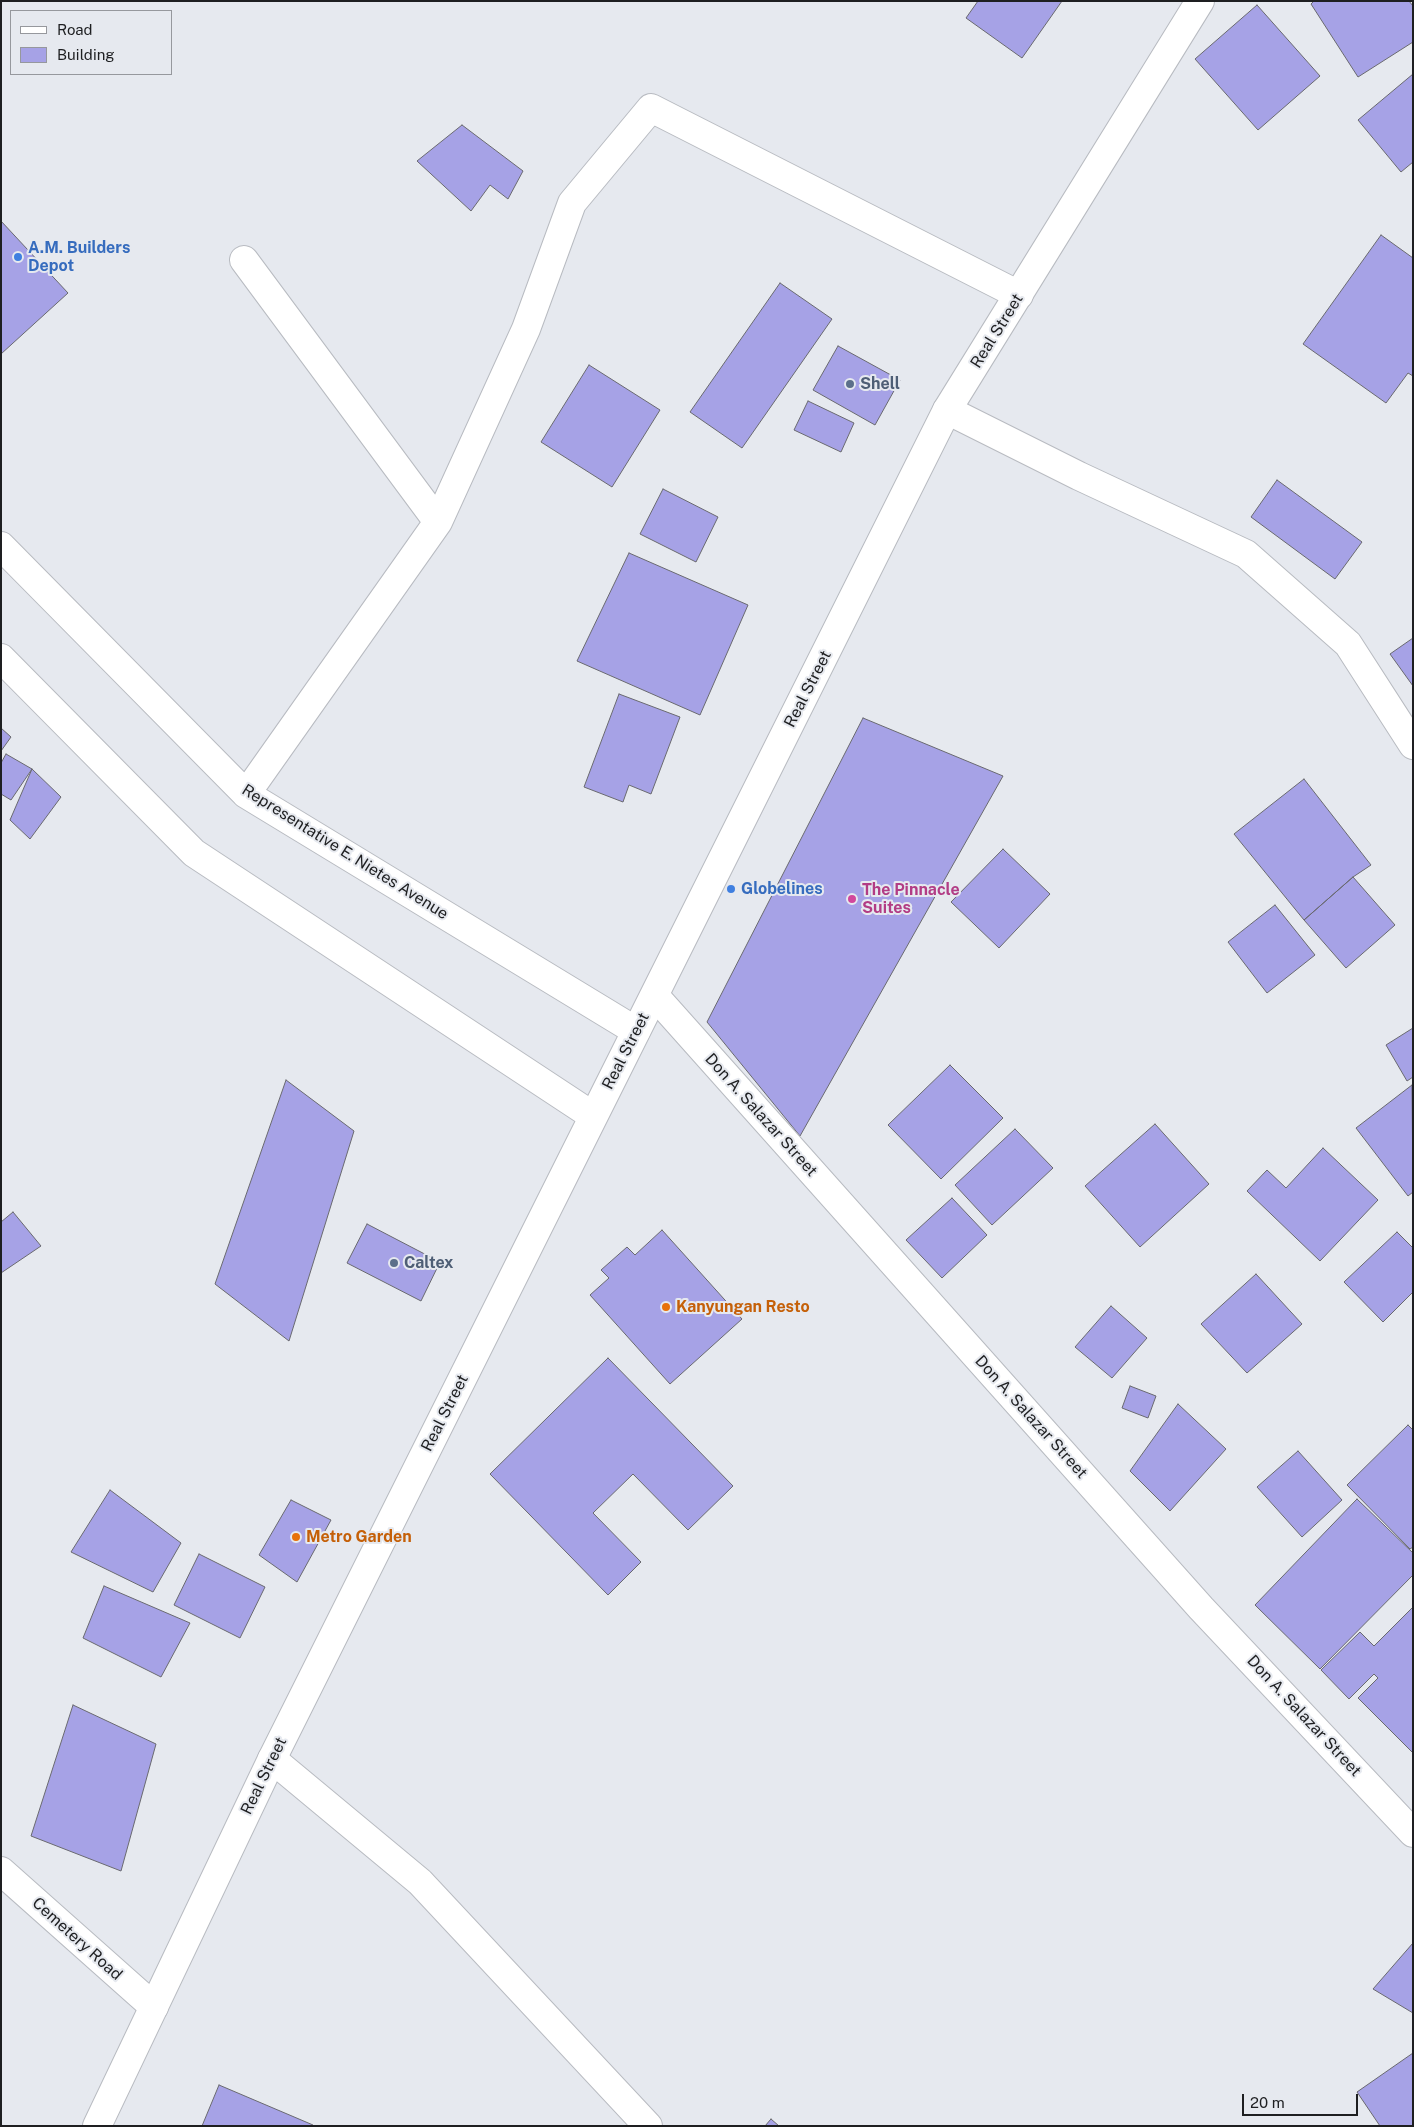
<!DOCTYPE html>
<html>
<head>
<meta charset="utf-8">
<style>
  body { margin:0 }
  #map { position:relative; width:1414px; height:2127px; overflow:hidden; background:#e6e9ef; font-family:"Public Sans",sans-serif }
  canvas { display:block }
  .frame { position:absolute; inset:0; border:2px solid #1e1f21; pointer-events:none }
  .legend { position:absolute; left:10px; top:10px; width:162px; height:65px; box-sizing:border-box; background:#e6e9ef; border:1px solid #96989d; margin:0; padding:6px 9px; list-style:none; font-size:15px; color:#1e1f21 }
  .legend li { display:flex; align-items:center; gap:10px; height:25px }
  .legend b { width:25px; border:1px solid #96989d }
  .scale { position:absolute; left:1242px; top:2094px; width:116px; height:22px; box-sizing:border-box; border:2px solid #1e1f21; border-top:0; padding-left:6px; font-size:15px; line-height:18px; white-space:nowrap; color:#1e1f21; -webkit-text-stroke:4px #e6e9ef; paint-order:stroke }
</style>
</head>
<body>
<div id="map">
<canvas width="1414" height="2127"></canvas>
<div class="frame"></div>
<ul class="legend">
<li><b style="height:6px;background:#fff"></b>Road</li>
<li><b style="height:14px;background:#a6a2e6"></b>Building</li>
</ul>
<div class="scale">20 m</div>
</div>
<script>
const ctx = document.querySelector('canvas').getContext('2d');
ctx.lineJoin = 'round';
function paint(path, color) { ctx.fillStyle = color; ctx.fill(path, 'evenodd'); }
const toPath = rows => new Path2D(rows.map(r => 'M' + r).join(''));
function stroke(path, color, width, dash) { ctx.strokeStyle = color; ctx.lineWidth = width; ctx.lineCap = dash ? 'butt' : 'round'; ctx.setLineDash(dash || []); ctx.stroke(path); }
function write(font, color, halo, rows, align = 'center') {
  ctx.font = font + ' "Public Sans",sans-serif'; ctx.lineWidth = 4; ctx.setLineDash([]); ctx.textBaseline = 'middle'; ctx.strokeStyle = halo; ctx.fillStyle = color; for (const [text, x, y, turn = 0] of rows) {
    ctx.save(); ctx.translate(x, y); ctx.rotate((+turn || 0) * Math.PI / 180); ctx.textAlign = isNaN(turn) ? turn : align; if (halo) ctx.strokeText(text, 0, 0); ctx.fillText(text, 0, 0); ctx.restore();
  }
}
const building = toPath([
  [978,1,1062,1,1022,58,966,18,978,1],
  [1314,1,1409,1,1413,6,1413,42,1358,77,1311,4,1314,1],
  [1257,5,1320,76,1258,130,1195,59,1257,5],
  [1413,74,1413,162,1401,172,1358,120,1413,74],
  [462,125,523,171,508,199,490,185,471,211,417,161,462,125],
  [1,221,68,293,1,354,1,221],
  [1381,235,1413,258,1413,376,1408,373,1386,403,1303,344,1381,235],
  [780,283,832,319,742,448,690,412,780,283],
  [838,346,900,380,875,425,813,390,838,346],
  [589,365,660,410,612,487,541,442,589,365],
  [808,401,854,423,841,452,794,430,808,401],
  [1277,480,1362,542,1335,579,1251,517,1277,480],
  [663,489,718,517,696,562,640,534,663,489],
  [629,553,748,605,700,715,577,661,629,553],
  [1413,638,1413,686,1390,654,1413,638],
  [619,694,680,717,651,794,629,785,623,802,584,787,619,694],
  [863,718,1003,776,800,1136,707,1022,863,718],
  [1,728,11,737,1,751,1,728],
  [6,754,32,769,11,800,1,794,1,763,6,754],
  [32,769,61,797,30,839,10,820,32,769],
  [1304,779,1371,865,1353,877,1304,920,1234,834,1304,779],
  [1003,849,1050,894,999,948,951,902,1003,849],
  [1353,877,1395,925,1346,968,1304,920,1353,877],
  [1275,905,1315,955,1267,993,1228,942,1275,905],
  [1413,1028,1413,1077,1407,1081,1386,1045,1413,1028],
  [950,1065,1003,1118,941,1179,888,1125,950,1065],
  [286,1080,354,1131,289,1341,215,1284,286,1080],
  [1412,1085,1413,1192,1408,1196,1356,1128,1412,1085],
  [1155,1124,1209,1184,1140,1247,1085,1186,1155,1124],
  [1015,1129,1053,1168,992,1225,955,1185,1015,1129],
  [1323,1148,1378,1200,1320,1261,1247,1191,1267,1170,1286,1188,1323,1148],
  [952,1198,987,1235,942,1278,906,1240,952,1198],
  [13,1212,41,1246,1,1273,1,1222,13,1212],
  [367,1224,440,1262,421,1301,347,1263,367,1224],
  [662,1230,742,1319,670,1384,590,1295,609,1278,601,1270,627,1247,635,1255,662,1230],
  [1397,1232,1413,1248,1413,1292,1383,1322,1344,1282,1397,1232],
  [1256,1274,1302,1324,1247,1373,1201,1324,1256,1274],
  [1111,1306,1147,1338,1112,1378,1075,1347,1111,1306],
  [608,1358,733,1486,688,1530,633,1474,593,1513,641,1562,608,1595,490,1474,608,1358],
  [1130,1386,1156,1396,1148,1418,1122,1408,1130,1386],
  [1178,1404,1226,1449,1170,1511,1130,1471,1178,1404],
  [1408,1425,1413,1430,1413,1547,1410,1549,1347,1485,1408,1425],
  [1298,1451,1342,1500,1302,1537,1257,1487,1298,1451],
  [110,1490,181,1543,153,1592,71,1552,110,1490],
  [1357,1499,1413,1553,1413,1575,1320,1669,1255,1605,1357,1499],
  [291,1500,331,1520,297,1582,259,1555,291,1500],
  [199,1554,265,1587,240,1638,174,1605,199,1554],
  [104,1586,190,1623,161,1677,83,1638,104,1586],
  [1413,1607,1413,1753,1358,1698,1378,1678,1374,1674,1349,1699,1321,1670,1360,1632,1374,1646,1413,1607],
  [73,1705,156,1744,121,1871,31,1836,73,1705],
  [1413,1943,1413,2013,1373,1989,1413,1943],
  [1413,2053,1413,2126,1380,2126,1357,2092,1413,2053],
  [219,2085,313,2125,312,2126,202,2126,219,2085],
  [771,2119,779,2126,765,2126,771,2119]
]);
paint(building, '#a6a2e6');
stroke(building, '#69696f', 1);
const street = toPath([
  [244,260,438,522,246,794],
  [947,410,1079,476,1246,554,1348,644,1413,745],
  [438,522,526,329,572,203,651,108,1019,295],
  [1,546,246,794,636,1031],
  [1,658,194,853,593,1116],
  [655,996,1201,1608,1413,1833],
  [272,1759,420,1882,648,2126],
  [1,1871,154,2007]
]);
const secondary = toPath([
  [97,2126,272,1759,947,410,1200,1]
]);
stroke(street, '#b8bbc1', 30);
stroke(secondary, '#b8bbc1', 30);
stroke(street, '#fff', 28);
stroke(secondary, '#fff', 28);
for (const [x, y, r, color] of [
  [18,257,5,"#3f7fe0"],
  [850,384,5,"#5c6f8a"],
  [731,889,5,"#3f7fe0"],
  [852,899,5,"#d1479c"],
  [394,1263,5,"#5c6f8a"],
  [666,1307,5,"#e8710a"],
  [296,1537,5,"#e8710a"]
]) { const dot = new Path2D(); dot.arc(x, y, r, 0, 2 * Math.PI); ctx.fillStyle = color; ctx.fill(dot); stroke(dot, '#e6e9ef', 2); }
write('bold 16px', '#366cbe', '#e6e9ef', [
  ["A.M. Builders",28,248],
  ["Depot",28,266],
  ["Globelines",741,889]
], 'left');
write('16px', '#1e1f21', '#e6e9ef', [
  ["Real Street",997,331,-58],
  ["Real Street",808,689,-63],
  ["Representative E. Nietes Avenue",345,852,32],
  ["Real Street",626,1051,-63],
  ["Don A. Salazar Street",761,1115,48],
  ["Real Street",445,1413,-63],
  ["Don A. Salazar Street",1031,1417,48],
  ["Don A. Salazar Street",1304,1716,47],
  ["Real Street",264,1776,-64],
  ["Cemetery Road",77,1939,42]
]);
write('bold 16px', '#4e5e75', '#e6e9ef', [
  ["Shell",860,384],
  ["Caltex",404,1263]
], 'left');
write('bold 16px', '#b23c85', '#e6e9ef', [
  ["The Pinnacle",862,890],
  ["Suites",862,908]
], 'left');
write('bold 16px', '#c56008', '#e6e9ef', [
  ["Kanyungan Resto",676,1307],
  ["Metro Garden",306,1537]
], 'left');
</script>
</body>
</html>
